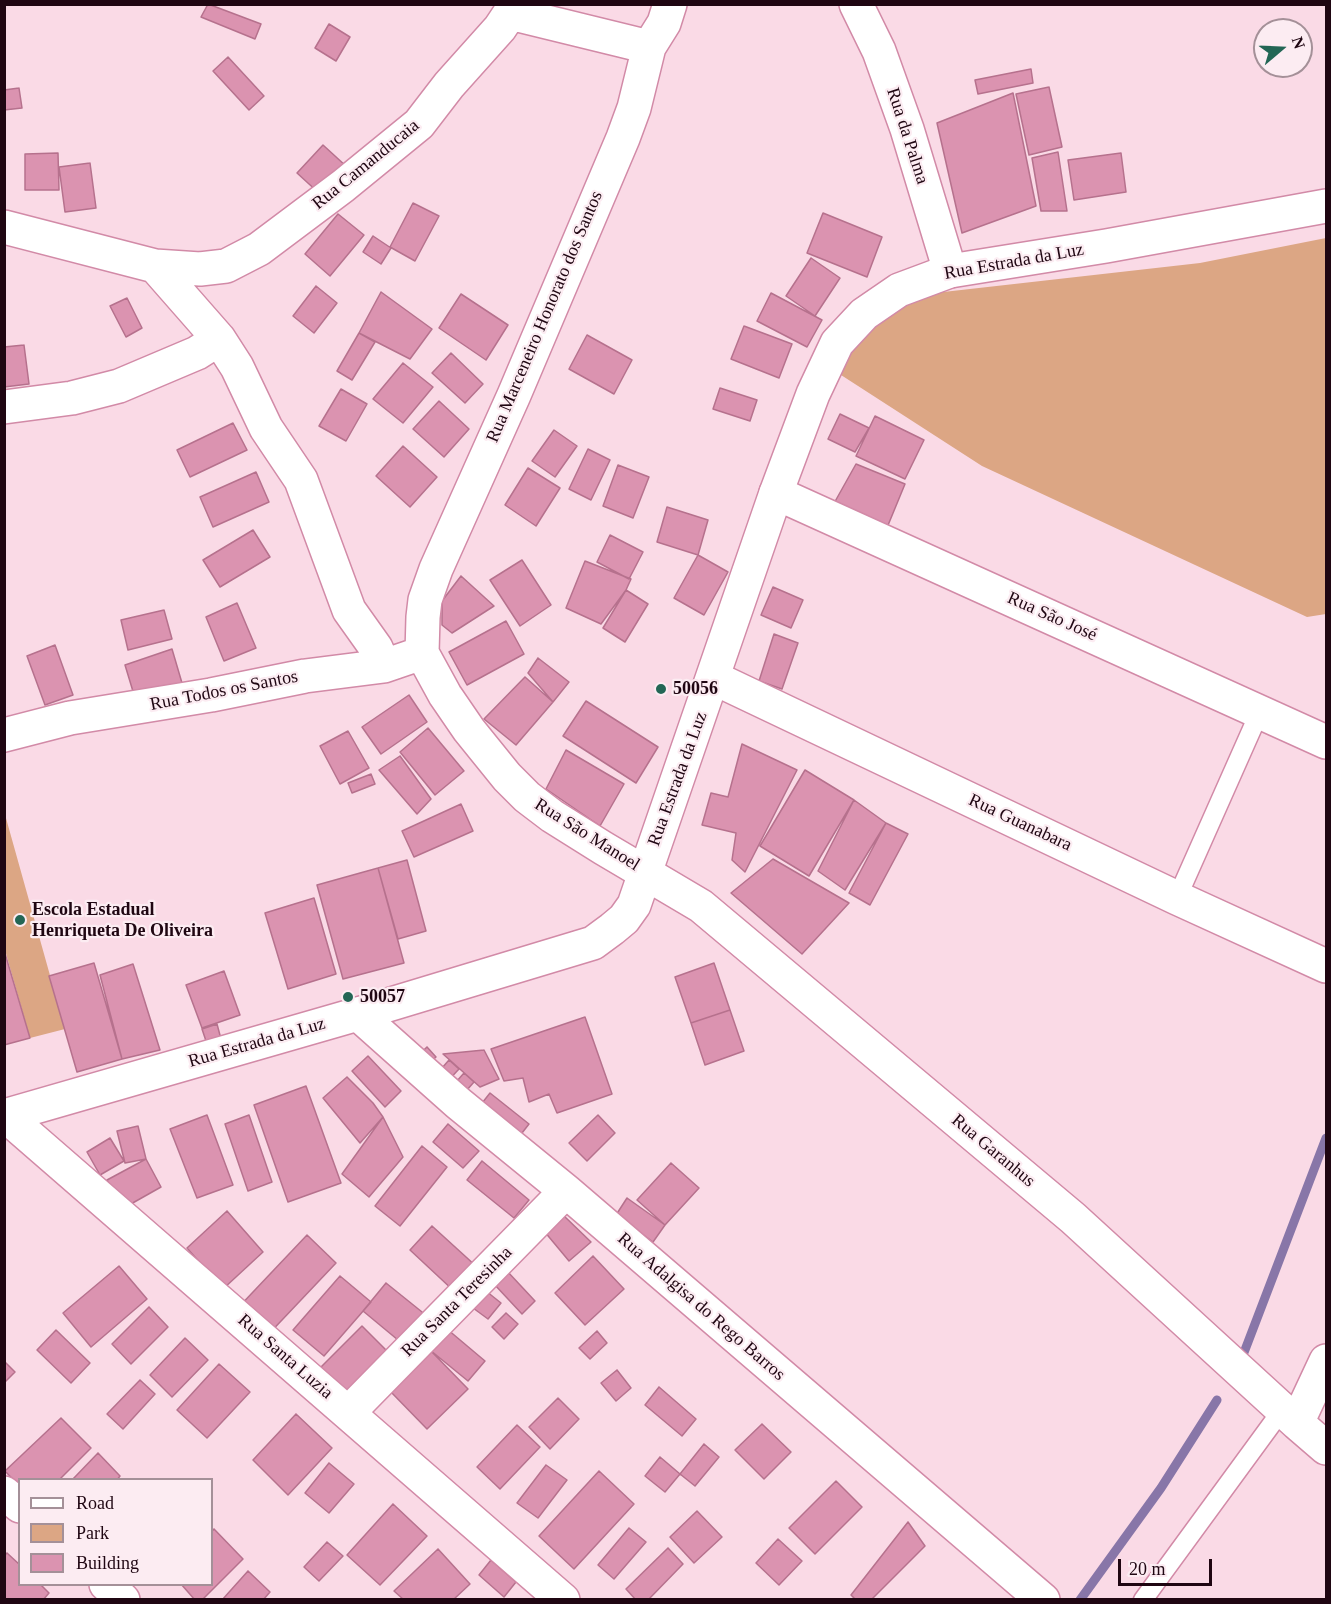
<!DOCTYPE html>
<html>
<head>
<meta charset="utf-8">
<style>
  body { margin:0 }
  #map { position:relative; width:1331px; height:1604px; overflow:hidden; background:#fadae6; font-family:"Times New Roman",serif }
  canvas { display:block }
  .frame { position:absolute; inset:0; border:6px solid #1f0612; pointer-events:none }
  .legend { position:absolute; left:18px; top:1478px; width:195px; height:108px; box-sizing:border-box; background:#fcecf2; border:2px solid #a49098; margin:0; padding:8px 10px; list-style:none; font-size:18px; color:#1f0612 }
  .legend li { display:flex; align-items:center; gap:12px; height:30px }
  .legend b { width:30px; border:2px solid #a49098 }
  .north { position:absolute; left:1253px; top:18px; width:60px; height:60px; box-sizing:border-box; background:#fcecf2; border:2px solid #a49098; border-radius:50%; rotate:71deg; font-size:16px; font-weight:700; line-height:24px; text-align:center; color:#1f0612 }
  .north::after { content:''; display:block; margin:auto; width:21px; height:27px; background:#236655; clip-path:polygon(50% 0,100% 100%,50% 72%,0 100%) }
  .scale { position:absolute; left:1118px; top:1559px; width:94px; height:27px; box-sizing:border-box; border:3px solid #1f0612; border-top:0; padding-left:8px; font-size:18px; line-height:21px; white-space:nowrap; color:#1f0612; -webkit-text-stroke:4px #fcecf2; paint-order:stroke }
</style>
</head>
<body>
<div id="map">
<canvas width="1331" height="1604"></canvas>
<div class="frame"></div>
<ul class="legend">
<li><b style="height:8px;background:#fff"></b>Road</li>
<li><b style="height:16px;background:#dca684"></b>Park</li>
<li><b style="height:16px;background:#db93b0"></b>Building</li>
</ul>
<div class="north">N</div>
<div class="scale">20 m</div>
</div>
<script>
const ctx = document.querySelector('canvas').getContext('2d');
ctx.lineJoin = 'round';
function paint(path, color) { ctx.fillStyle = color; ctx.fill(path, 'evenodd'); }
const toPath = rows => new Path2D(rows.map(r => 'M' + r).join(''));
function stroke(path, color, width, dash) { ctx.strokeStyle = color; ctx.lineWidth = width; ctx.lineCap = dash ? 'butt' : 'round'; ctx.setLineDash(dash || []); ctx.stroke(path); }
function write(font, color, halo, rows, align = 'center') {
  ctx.font = font + ' "Times New Roman",serif'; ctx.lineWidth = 4.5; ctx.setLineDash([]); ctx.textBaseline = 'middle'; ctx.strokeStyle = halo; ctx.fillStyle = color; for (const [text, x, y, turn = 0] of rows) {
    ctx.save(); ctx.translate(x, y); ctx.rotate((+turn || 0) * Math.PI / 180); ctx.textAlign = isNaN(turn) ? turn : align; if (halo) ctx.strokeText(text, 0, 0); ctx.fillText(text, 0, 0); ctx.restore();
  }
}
paint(toPath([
  [1326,238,1326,614,1307,617,982,466,841,375,855,328,908,296,1200,263],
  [4,811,65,1029,30,1038,5,950]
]), '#dca684');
stroke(toPath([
  [1240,1363,1326,1138],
  [1080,1600,1161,1488,1217,1400]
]), '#8876a8', 9);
const building = toPath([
  [208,4,261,24,255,39,201,17,208,4],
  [329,24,350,37,336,61,315,48,329,24],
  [228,57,264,96,249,110,213,71,228,57],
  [1031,69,1033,83,978,94,975,80,1031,69],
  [1049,87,1062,147,1029,155,1016,94,1049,87],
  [19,88,22,108,4,110,4,90,19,88],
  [1013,93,1036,206,962,233,937,123,1013,93],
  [323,145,347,167,321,195,297,173,323,145],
  [1058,152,1067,211,1041,211,1032,158,1058,152],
  [58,153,59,190,25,190,25,154,58,153],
  [1121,153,1126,192,1074,200,1068,160,1121,153],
  [90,163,96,208,65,212,59,167,90,163],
  [413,203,439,216,415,261,390,247,413,203],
  [823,213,882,237,867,277,807,253,823,213],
  [338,214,364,235,330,276,305,254,338,214],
  [373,236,391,248,381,264,363,252,373,236],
  [811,258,840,278,815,316,786,296,811,258],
  [316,286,337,303,314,333,293,316,316,286],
  [381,292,432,329,410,359,359,333,381,292],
  [771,293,822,320,807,347,757,321,771,293],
  [461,294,508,325,486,360,439,328,461,294],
  [127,298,142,328,126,337,110,306,127,298],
  [744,326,792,344,779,378,731,359,744,326],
  [359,333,375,342,352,380,337,371,359,333],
  [587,335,632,360,614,394,569,369,587,335],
  [24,345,29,384,4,387,4,347,24,345],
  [451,353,483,384,465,403,432,373,451,353],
  [403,363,433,387,403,423,373,399,403,363],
  [720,388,757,400,750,421,713,409,720,388],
  [341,389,367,404,346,441,319,426,341,389],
  [439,401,469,429,444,457,413,429,439,401],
  [840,414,869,428,855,452,828,439,840,414],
  [875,416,924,440,905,479,856,456,875,416],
  [233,423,247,450,190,477,177,450,233,423],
  [554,430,577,446,555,477,532,461,554,430],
  [403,446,437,477,410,507,376,476,403,446],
  [588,449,610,460,591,500,569,489,588,449],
  [856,464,905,484,884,535,828,514,856,464],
  [618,465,649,477,633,518,603,506,618,465],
  [528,468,560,488,536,526,505,505,528,468],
  [256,472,269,502,213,527,200,497,256,472],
  [667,507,708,520,698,555,657,542,667,507],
  [253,530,270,557,220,587,203,560,253,530],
  [610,535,643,552,629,579,597,562,610,535],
  [698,555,728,572,704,615,674,598,698,555],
  [522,560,551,605,520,626,490,580,522,560],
  [585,561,631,579,626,590,601,624,566,608,585,561],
  [461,576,494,606,452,633,442,625,442,601,461,576],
  [773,587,803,600,791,628,761,615,773,587],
  [626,590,648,604,625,642,603,628,626,590],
  [237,603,256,648,224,661,206,617,237,603],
  [164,610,172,639,128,650,121,620,164,610],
  [506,621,524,654,467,685,449,652,506,621],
  [774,634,798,643,782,689,759,681,774,634],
  [55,645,73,695,45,705,27,656,55,645],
  [172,649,182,683,135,698,125,665,172,649],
  [538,658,569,682,553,702,528,673,538,658],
  [525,677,553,702,516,745,484,719,525,677],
  [409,695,427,722,381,754,362,727,409,695],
  [586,701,658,747,636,783,563,736,586,701],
  [428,728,464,771,435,795,400,752,428,728],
  [348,731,369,768,340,784,320,746,348,731],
  [742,744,797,770,745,872,732,860,736,833,702,825,711,793,728,797,742,744],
  [566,750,624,784,600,826,546,789,566,750],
  [400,756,431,799,417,814,379,770,400,756],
  [805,770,854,800,809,876,760,846,805,770],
  [371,774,375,784,352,793,348,783,371,774],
  [854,800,886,823,845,890,818,871,854,800],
  [461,804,473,831,414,857,402,831,461,804],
  [886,823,908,834,870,905,849,893,886,823],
  [773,859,849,903,802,954,731,893,773,859],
  [407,860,426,931,398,939,378,868,407,860],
  [378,868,404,963,343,979,317,885,378,868],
  [314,898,336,974,288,989,265,913,314,898],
  [4,950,30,1038,4,1045,4,950],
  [94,963,122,1059,77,1072,49,976,94,963],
  [714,963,730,1010,691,1023,675,977,714,963],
  [133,964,160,1050,122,1059,100,975,133,964],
  [224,971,240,1015,202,1028,186,985,224,971],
  [730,1010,744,1051,705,1065,691,1023,730,1010],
  [585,1017,612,1094,557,1113,549,1094,529,1102,523,1078,504,1081,491,1049,585,1017],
  [217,1024,221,1039,207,1044,202,1029,217,1024],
  [427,1047,436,1057,422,1070,413,1060,427,1047],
  [484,1050,499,1079,480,1087,443,1054,484,1050],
  [368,1056,401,1091,385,1107,352,1071,368,1056],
  [449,1060,459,1069,444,1085,435,1076,449,1060],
  [464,1073,474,1082,459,1099,449,1090,464,1073],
  [347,1077,373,1103,383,1117,360,1143,323,1098,347,1077],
  [306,1086,341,1183,288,1202,254,1105,306,1086],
  [490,1093,529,1124,515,1142,475,1112,490,1093],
  [207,1115,233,1185,197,1198,170,1129,207,1115],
  [249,1115,272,1182,248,1191,225,1124,249,1115],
  [598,1115,615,1133,587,1161,569,1143,598,1115],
  [383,1117,403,1157,369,1197,342,1174,383,1117],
  [448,1124,479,1151,463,1168,433,1142,448,1124],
  [138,1126,146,1159,125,1163,117,1131,138,1126],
  [110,1138,124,1161,100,1175,87,1152,110,1138],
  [422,1146,447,1167,400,1226,375,1206,422,1146],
  [146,1159,161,1187,122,1209,107,1180,146,1159],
  [482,1161,529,1200,514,1218,467,1180,482,1161],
  [671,1163,699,1188,665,1225,637,1200,671,1163],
  [627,1198,665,1225,653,1242,616,1215,627,1198],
  [227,1211,263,1252,223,1289,187,1248,227,1211],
  [562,1214,591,1242,569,1261,544,1231,562,1214],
  [432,1226,477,1267,455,1292,410,1250,432,1226],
  [307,1235,336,1263,264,1339,235,1311,307,1235],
  [593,1256,624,1289,585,1325,555,1293,593,1256],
  [119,1266,147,1299,91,1347,63,1313,119,1266],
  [507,1271,535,1301,522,1314,494,1284,507,1271],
  [340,1276,371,1302,324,1356,293,1330,340,1276],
  [386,1283,427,1316,404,1345,363,1311,386,1283],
  [486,1291,501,1303,488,1319,473,1308,486,1291],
  [149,1307,168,1327,131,1364,112,1344,149,1307],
  [506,1313,518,1324,504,1339,492,1327,506,1313],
  [362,1326,387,1351,345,1394,320,1368,362,1326],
  [447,1329,485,1361,468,1381,430,1350,447,1329],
  [56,1330,90,1363,71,1383,37,1350,56,1330],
  [597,1331,607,1343,590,1359,579,1348,597,1331],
  [185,1338,208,1360,172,1397,150,1375,185,1338],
  [430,1350,468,1389,427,1429,389,1390,430,1350],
  [4,1361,15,1372,4,1383,4,1361],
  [219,1364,250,1392,207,1438,177,1410,219,1364],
  [617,1370,631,1388,616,1401,601,1383,617,1370],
  [140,1380,155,1394,123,1429,107,1414,140,1380],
  [659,1387,696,1419,682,1436,645,1405,659,1387],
  [558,1398,579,1419,550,1449,529,1427,558,1398],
  [296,1414,332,1448,288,1495,253,1460,296,1414],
  [61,1418,91,1448,59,1480,20,1480,20,1487,5,1471,61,1418],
  [762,1424,791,1452,764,1479,735,1450,762,1424],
  [517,1425,540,1447,500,1489,477,1467,517,1425],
  [704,1444,719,1457,695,1486,680,1474,704,1444],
  [98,1453,120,1476,117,1480,72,1480,98,1453],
  [660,1457,680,1474,665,1492,645,1476,660,1457],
  [329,1463,354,1484,329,1513,305,1493,329,1463],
  [546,1465,567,1480,538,1518,517,1503,546,1465],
  [599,1471,634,1504,574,1569,539,1536,599,1471],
  [836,1481,862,1507,815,1554,789,1528,836,1481],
  [393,1504,427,1536,380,1585,347,1555,393,1504],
  [697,1511,722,1537,694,1563,670,1537,697,1511],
  [908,1522,925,1546,871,1600,856,1600,851,1595,908,1522],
  [629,1528,646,1542,614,1579,598,1565,629,1528],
  [214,1529,243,1559,202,1600,195,1600,181,1584,212,1584,212,1531,214,1529],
  [778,1539,802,1561,779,1585,756,1563,778,1539],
  [327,1542,343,1556,319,1581,304,1567,327,1542],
  [668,1548,683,1564,648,1600,636,1600,626,1589,668,1548],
  [438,1549,470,1584,453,1600,404,1600,394,1591,438,1549],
  [7,1553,20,1565,20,1584,40,1584,49,1593,43,1600,4,1600,4,1556,7,1553],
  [491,1560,516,1582,504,1597,479,1575,491,1560],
  [248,1571,270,1592,263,1600,222,1600,248,1571]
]);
paint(building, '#db93b0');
stroke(building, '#b6718d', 1.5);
const lane = toPath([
  [1177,898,1260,711],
  [1143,1600,1282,1410]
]);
const street = toPath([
  [856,4,879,51,907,129,950,271],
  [510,13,649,47],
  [4,227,155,266,200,269,226,266,259,249,343,186,419,124,449,85,500,28,510,13,512,4],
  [155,266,219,339,237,367,266,428,301,480,349,610,376,648,384,666],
  [4,407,72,398,119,386,197,353,219,339],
  [776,493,1326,742],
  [422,653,445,695,469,730,507,777,527,797,552,816,603,848,701,906,1073,1218,1297,1423,1326,1448],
  [714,678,1177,898,1326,966],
  [4,735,70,718,211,695,305,676,384,666,422,653,423,617,425,600,436,569,514,395,623,138,634,108,649,47,664,23,670,4],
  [358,1014,458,1103,566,1191,1043,1600],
  [6,1116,563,1600],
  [348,1413,566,1191],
  [1297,1423,1326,1361],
  [4,1493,20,1506],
  [106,1584,123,1600]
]);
const secondary = toPath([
  [4,1116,358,1014,593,943,612,929,624,919,634,905,776,493,813,394,837,343,864,314,899,290,950,271,1106,246,1326,206]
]);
stroke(lane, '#d28aa7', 21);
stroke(street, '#d28aa7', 36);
stroke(secondary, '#d28aa7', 36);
stroke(lane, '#fff', 18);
stroke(street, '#fff', 33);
stroke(secondary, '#fff', 33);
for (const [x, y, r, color] of [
  [661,689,6,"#236655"],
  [20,920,6,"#236655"],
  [348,997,6,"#236655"]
]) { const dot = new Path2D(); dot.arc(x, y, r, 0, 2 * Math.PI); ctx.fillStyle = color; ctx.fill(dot); stroke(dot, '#fcecf2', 2); }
write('18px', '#1f0612', '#fcecf2', [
  ["Rua da Palma",907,136,72],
  ["Rua Camanducaia",366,165,-39],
  ["Rua Estrada da Luz",1014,262,-10],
  ["Rua Marceneiro Honorato dos Santos",545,317,-67],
  ["Rua São José",1052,617,24],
  ["Rua Todos os Santos",224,691,-11],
  ["Rua Estrada da Luz",678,779,-70],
  ["Rua Guanabara",1020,823,25],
  ["Rua São Manoel",587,835,32],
  ["Rua Estrada da Luz",257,1043,-16],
  ["Rua Garanhus",993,1151,40],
  ["Rua Santa Teresinha",457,1302,-45],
  ["Rua Adalgisa do Rego Barros",701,1307,41],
  ["Rua Santa Luzia",285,1357,41]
]);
write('bold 18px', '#1f0612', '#fcecf2', [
  ["50056",673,689],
  ["Escola Estadual",32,910],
  ["Henriqueta De Oliveira",32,931],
  ["50057",360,997]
], 'left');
</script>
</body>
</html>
